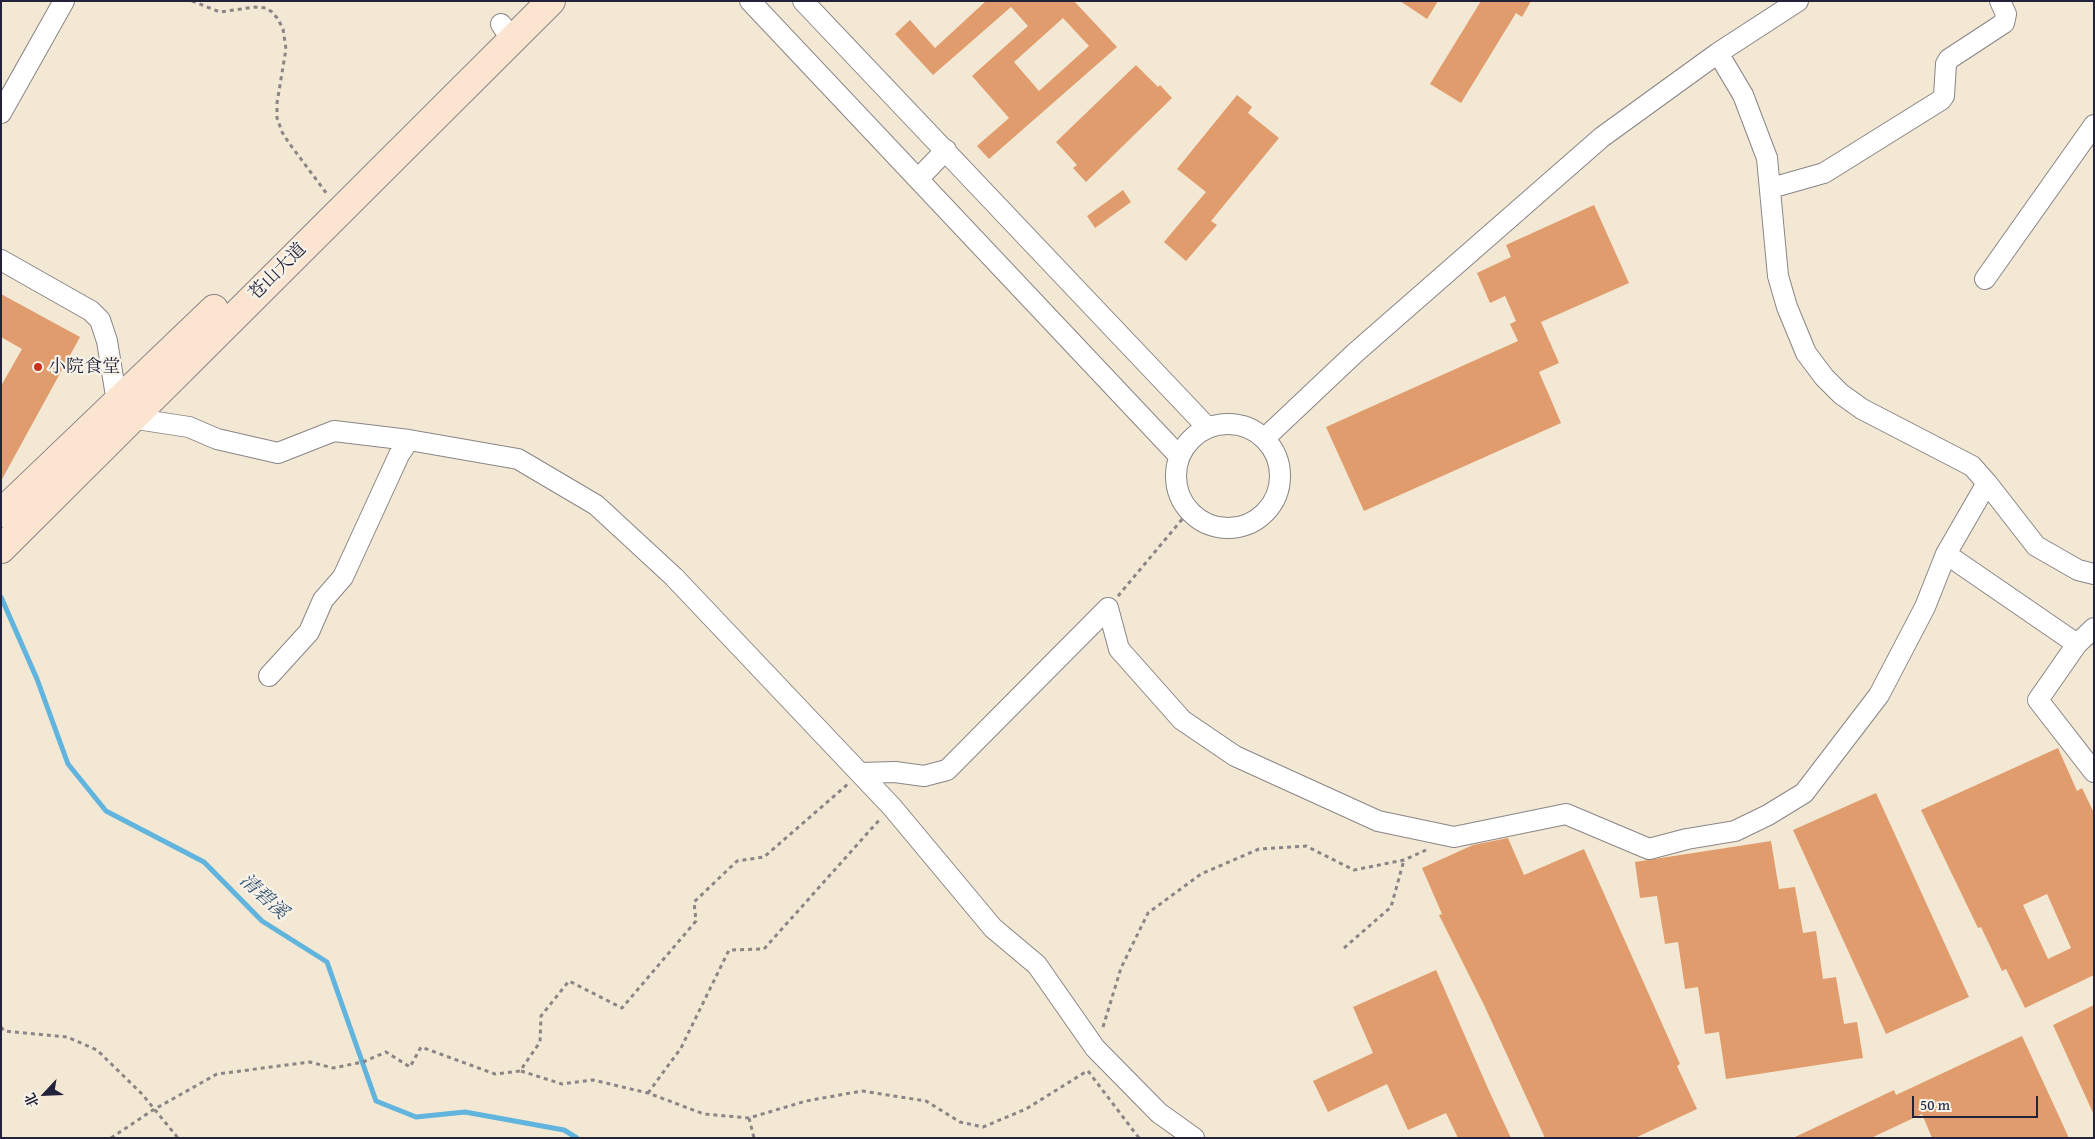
<!DOCTYPE html>
<html>
<head>
<meta charset="utf-8">
<style>
  body { margin:0 }
  #map { position:relative; width:2095px; height:1139px; overflow:hidden; background:#f3e8d3; font-family:"Gentium Book Plus","Noto Serif SC",serif }
  canvas { display:block }
  .frame { position:absolute; inset:0; border:2px solid #22223b; pointer-events:none }
  .north { position:absolute; left:20px; top:1069px; width:50px; height:50px; -webkit-text-stroke:4px #f7f3e8; paint-order:stroke; rotate:245deg; font-size:14px; font-weight:700; line-height:20px; text-align:center; color:#22223b }
  .north::after { content:''; display:block; margin:auto; width:18px; height:22px; background:#22223b; clip-path:polygon(50% 0,100% 100%,50% 72%,0 100%) }
  .scale { position:absolute; left:1912px; top:1096px; width:126px; height:22px; box-sizing:border-box; border:2px solid #22223b; border-top:0; padding-left:6px; font-size:15px; line-height:18px; white-space:nowrap; color:#22223b; -webkit-text-stroke:4px #f7f3e8; paint-order:stroke }
</style>
</head>
<body>
<div id="map">
<canvas width="2095" height="1139"></canvas>
<div class="frame"></div>
<div class="north">北</div>
<div class="scale">50 m</div>
</div>
<script>
const ctx = document.querySelector('canvas').getContext('2d');
ctx.lineJoin = 'round';
const toPath = rows => new Path2D(rows.map(r => 'M' + r).join(''));
function stroke(path, color, width, dash) { ctx.strokeStyle = color; ctx.lineWidth = width; ctx.lineCap = dash ? 'butt' : 'round'; ctx.setLineDash(dash || []); ctx.stroke(path); }
function paint(path, color) { ctx.fillStyle = color; ctx.fill(path, 'evenodd'); }
function write(font, color, halo, rows, align = 'center') {
  ctx.font = font + ' "Gentium Book Plus","Noto Serif SC",serif'; ctx.lineWidth = 4.5; ctx.setLineDash([]); ctx.textBaseline = 'middle'; ctx.strokeStyle = halo; ctx.fillStyle = color; for (const [text, x, y, turn = 0] of rows) {
    ctx.save(); ctx.translate(x, y); ctx.rotate((+turn || 0) * Math.PI / 180); ctx.textAlign = isNaN(turn) ? turn : align; if (halo) ctx.strokeText(text, 0, 0); ctx.fillText(text, 0, 0); ctx.restore();
  }
}
stroke(toPath([
  [1,597,37,679,68,764,106,811,204,862,262,921,327,962,376,1101,416,1117,465,1112,564,1130,577,1138]
]), '#61b4dd', 5);
paint(toPath([
  [986,1,1074,1,1117,47,989,159,977,146,1009,118,972,76,1028,26,1011,7,933,75,895,34,910,20,935,48],
  [1063,18,1089,46,1039,91,1014,62],
  [1400,1,1438,1,1427,19],
  [1481,1,1531,1,1522,17,1516,13,1461,103,1430,84],
  [1136,65,1158,87,1160,85,1172,98,1086,182,1073,168,1077,165,1056,142],
  [1237,95,1252,107,1248,113,1279,138,1211,221,1217,225,1186,261,1164,242,1206,192,1177,169],
  [1123,190,1131,202,1095,228,1087,216],
  [1594,205,1629,283,1541,322,1559,363,1539,372,1561,423,1364,511,1326,427,1518,341,1510,324,1516,321,1505,296,1490,303,1477,273,1511,257,1506,245],
  [1,294,80,337,1,481,1,386,22,349,1,337],
  [2058,748,2077,791,2082,788,2094,813,2094,975,2025,1008,2006,969,2002,971,1981,927,1978,928,1921,810],
  [2047,894,2071,948,2048,959,2023,905],
  [1876,793,1969,997,1886,1034,1793,830],
  [1508,838,1524,875,1584,849,1680,1064,1677,1066,1697,1109,1635,1138,1545,1138,1484,1005,1439,915,1442,914,1422,868,1473,845],
  [1771,841,1779,889,1795,887,1803,933,1816,931,1823,979,1836,977,1844,1024,1857,1022,1863,1058,1726,1079,1719,1032,1705,1034,1698,987,1685,989,1678,942,1665,944,1657,896,1640,898,1635,862],
  [1436,970,1490,1093,1511,1138,1458,1138,1446,1113,1408,1130,1387,1084,1328,1112,1313,1081,1373,1053,1353,1007],
  [2094,1005,2094,1115,2053,1025],
  [2022,1036,2069,1138,1932,1138,1922,1114,1871,1138,1793,1138,1894,1090,1896,1095]
]), '#e19c6d');
const street = toPath([
  [750,1,1179,456],
  [803,1,1207,427],
  [501,24,512,40],
  [1718,53,1743,95,1767,158,1778,276,1787,307,1806,353,1824,377,1841,394,1862,409,1972,466,1987,483,2036,546,2078,570,2094,574],
  [1,113,64,1],
  [918,179,946,150],
  [1771,188,1824,173,1941,100,1944,96,1946,64,1949,59,2004,23,2006,14,2000,1],
  [1,260,91,311,100,320,107,341,117,402,130,418,189,427,217,439,278,453,334,431,409,440,518,459,596,505,674,577,892,807,993,928,1037,965,1095,1048,1159,1113,1194,1138],
  [1985,279,2094,125],
  '1176 476a52 52 0 1 1 104 0a52 52 0 1 1-104 0Z',
  [1265,438,1355,353,1602,137,1718,53,1798,1],
  [1946,554,2077,644,2038,700,2094,772],
  [1108,608,1119,649,1182,720,1235,756,1378,821,1454,837,1566,814,1649,849,1687,839,1735,831,1768,815,1804,793,1879,695,1925,607,1946,554,1987,483],
  [2077,644,2094,628],
  [269,676,309,632,323,600,343,577,399,455,409,440],
  [860,773,895,772,924,776,947,770,1108,608]
]);
const secondary = toPath([
  [1,513,214,309],
  [1,549,551,1]
]);
stroke(street, '#8a8587', 22);
stroke(secondary, '#8a8587', 30);
stroke(toPath([
  [192,1,220,12,255,7,266,8,272,12,278,19,283,29,286,49,277,103,277,118,282,132,289,143,327,194],
  [1118,596,1189,511],
  [1344,948,1391,907,1404,860],
  [1,1027,4,1031,67,1037,97,1050,142,1094,178,1138],
  [1103,1027,1121,968,1148,913,1201,874,1259,849,1306,846,1354,870,1404,860,1426,850],
  [521,1071,562,1084,593,1080,648,1093,704,1114,749,1118,806,1101,862,1091,926,1101,960,1122,983,1127,1026,1109,1087,1071],
  [1088,1071,1139,1138],
  [648,1093,681,1048,729,950,764,949,881,818],
  [749,1118,754,1138],
  [111,1138,153,1110,217,1074,310,1062,333,1068,363,1062,386,1052,410,1067,421,1047,495,1074,520,1071,540,1042,541,1016,569,981,622,1008,696,921,694,902,737,861,764,857,848,784]
]), '#8a8587', 3, [4, 4]);
stroke(street, '#fff', 20);
stroke(secondary, '#fce5d0', 28);
for (const [x, y, r, color] of [
  [38,367,5,"#c8321e"]
]) { const dot = new Path2D(); dot.arc(x, y, r, 0, 2 * Math.PI); ctx.fillStyle = color; ctx.fill(dot); stroke(dot, '#f7f3e8', 2); }
write('18px', '#22223b', '#f7f3e8', [
  ["苍山大道",278,272,-45]
]);
write('18px', '#22223b', '#f7f3e8', [
  ["小院食堂",48,367]
], 'left');
write('italic 19px', '#385574', '#f7f3e8', [
  ["清碧溪",263,897,42]
]);
</script>
</body>
</html>
